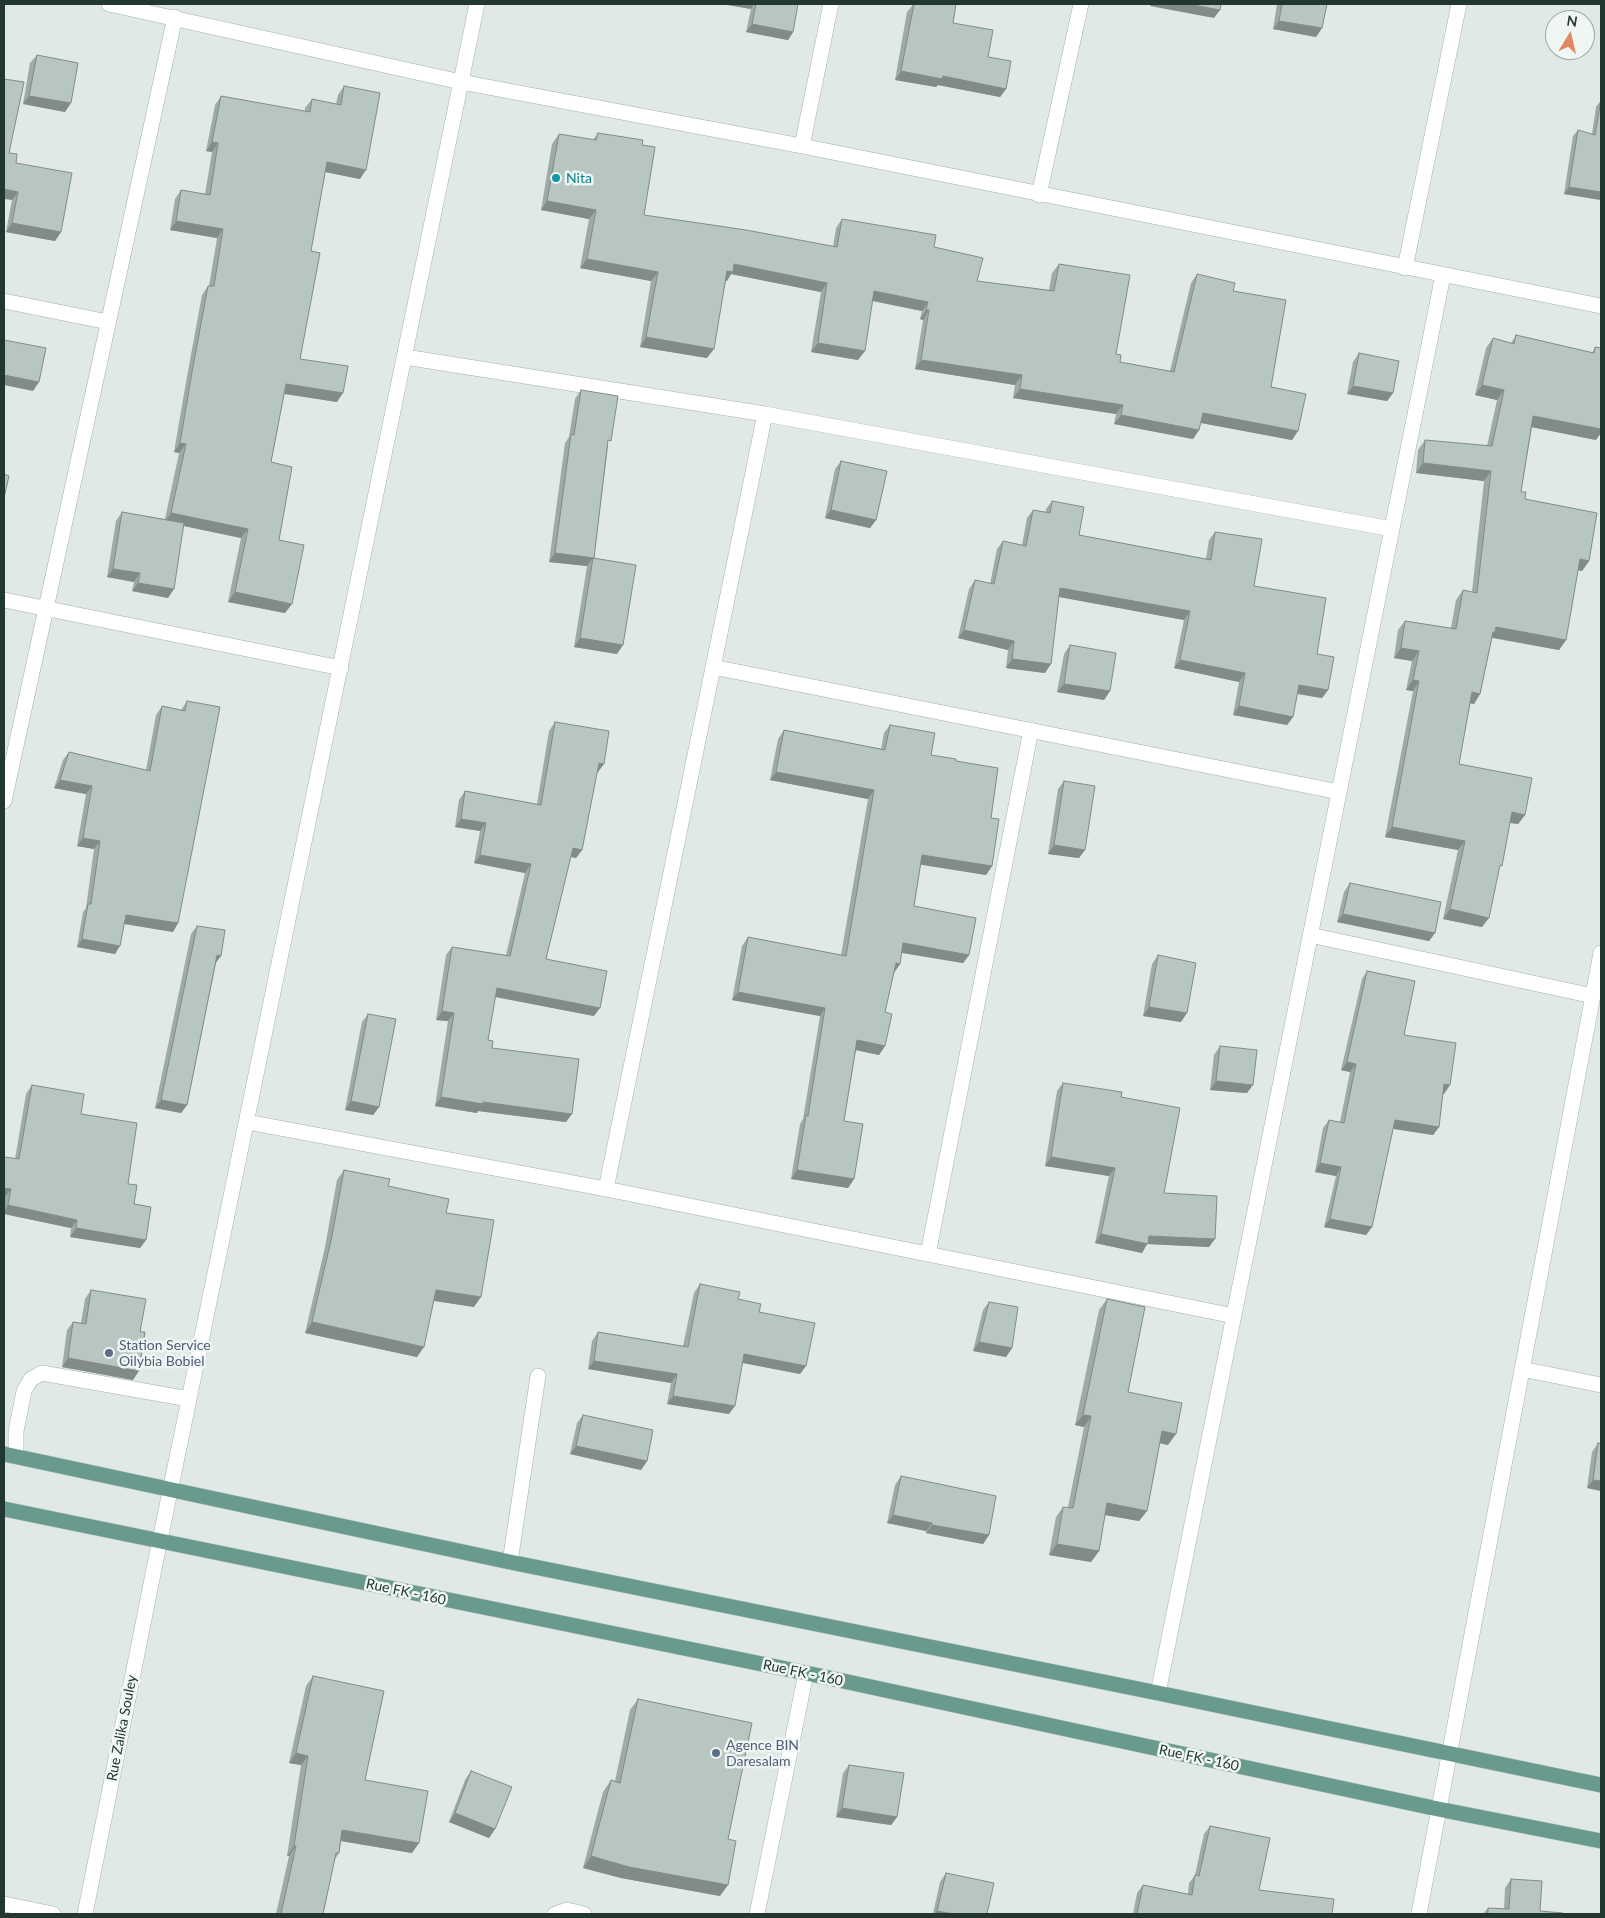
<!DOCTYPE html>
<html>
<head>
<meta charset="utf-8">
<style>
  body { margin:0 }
  #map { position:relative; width:1605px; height:1918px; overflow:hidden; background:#e0e9e5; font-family:Lato,sans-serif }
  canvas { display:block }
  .frame { position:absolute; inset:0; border:5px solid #223732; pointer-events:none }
  .north { position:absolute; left:1545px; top:10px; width:50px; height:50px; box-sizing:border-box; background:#f0f6f3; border:1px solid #9eaaa6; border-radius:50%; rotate:9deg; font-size:14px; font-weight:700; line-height:20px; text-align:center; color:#223732 }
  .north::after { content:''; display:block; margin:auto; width:18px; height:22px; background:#e38664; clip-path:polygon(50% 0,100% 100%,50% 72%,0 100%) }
</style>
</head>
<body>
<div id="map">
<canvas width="1605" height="1918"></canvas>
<div class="frame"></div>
<div class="north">N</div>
</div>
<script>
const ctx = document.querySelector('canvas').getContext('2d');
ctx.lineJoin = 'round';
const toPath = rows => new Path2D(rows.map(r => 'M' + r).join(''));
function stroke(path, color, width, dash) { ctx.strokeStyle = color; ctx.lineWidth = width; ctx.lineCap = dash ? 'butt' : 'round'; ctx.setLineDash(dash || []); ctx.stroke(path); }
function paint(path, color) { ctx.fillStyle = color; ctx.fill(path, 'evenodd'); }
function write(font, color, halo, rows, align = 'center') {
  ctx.font = font + ' Lato,sans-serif'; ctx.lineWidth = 5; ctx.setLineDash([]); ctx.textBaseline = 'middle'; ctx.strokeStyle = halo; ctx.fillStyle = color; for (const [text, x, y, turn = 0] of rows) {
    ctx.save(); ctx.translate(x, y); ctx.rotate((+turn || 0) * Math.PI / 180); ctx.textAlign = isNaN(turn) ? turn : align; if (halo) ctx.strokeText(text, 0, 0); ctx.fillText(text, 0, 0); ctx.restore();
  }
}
const minor = toPath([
  [109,4,461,82,802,146,1601,306],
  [802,146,831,4],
  [1039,195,1081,4],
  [1405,268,1459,4],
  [4,301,108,322],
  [405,357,765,414,1392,529],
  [4,600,341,668],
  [713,667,1339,792],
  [4,801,175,17],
  [1310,935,1593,996],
  [247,1122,606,1189,1234,1316],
  [606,1189,765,414],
  [928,1254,1031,730],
  [1522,1369,1601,1385],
  [16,1456,16,1431,24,1391,31,1379,42,1373,189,1399],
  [510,1562,538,1376],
  [1158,1693,1443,275],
  [4,1904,53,1914],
  [85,1914,155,1564,477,4],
  [555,1914,567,1910,584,1914],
  [757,1914,806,1673],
  [1419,1914,1601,953]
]);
const major = toPath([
  [4,1454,510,1562,1158,1693,1601,1785],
  [4,1509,806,1673,1438,1809,1601,1841]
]);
stroke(minor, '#a3b0ac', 16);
stroke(major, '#bdc3c2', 16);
stroke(minor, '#fff', 15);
stroke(major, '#699a8e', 15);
paint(toPath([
  [722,4,798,4,793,32,788,40,746,32,751,9],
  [912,4,956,4,953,23,988,57,1006,89,1000,97,938,85,936,87,895,80,907,12,912,6],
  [1277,4,1327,4,1322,28,1316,37,1273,29],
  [37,55,65,112,23,104,30,63],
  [344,86,360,179,325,172,311,251,300,359,337,402,284,394,271,462,285,613,228,602,241,538,184,526,168,598,132,591,134,582,107,577,116,521,122,512,165,519,179,453,174,452,186,382,202,295,208,286,209,286,217,238,170,230,175,199,181,190,205,194,212,152,206,151,215,105,221,96,305,112,305,108,312,99,336,104,338,95],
  [1601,100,1601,200,1564,194,1573,136,1578,130,1592,134,1596,107],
  [598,133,642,145,644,215,833,247,836,228,842,219,934,247,977,281,1049,290,1052,273,1059,264,1120,362,1170,371,1191,283,1197,274,1233,291,1292,440,1201,423,1199,430,1193,439,1114,424,1116,414,1013,398,1015,385,915,369,923,320,920,319,922,311,873,301,858,360,811,352,821,292,731,274,727,281,726,281,707,358,640,347,651,281,580,268,589,219,541,210,552,144,559,134,593,140],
  [9,153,61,232,55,241,6,232,12,200],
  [1516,335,1592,353,1595,347,1596,440,1532,427,1521,492,1525,499,1589,561,1582,571,1578,570,1566,640,1559,650,1492,638,1480,694,1474,704,1470,703,1459,764,1525,815,1518,824,1510,823,1498,872,1482,927,1443,919,1458,850,1385,837,1413,691,1406,690,1412,661,1394,658,1398,630,1405,621,1451,628,1456,600,1463,590,1472,592,1484,481,1416,473,1418,450,1425,440,1487,446,1497,400,1475,395,1486,348,1493,338,1511,343],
  [1359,353,1393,393,1387,401,1347,394,1353,362],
  [581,390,608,446,594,558,617,654,574,647,587,566,549,562,565,443,569,437,575,399],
  [841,461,876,520,870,528,825,518,835,469],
  [1052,501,1079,535,1206,559,1209,540,1215,532,1254,586,1317,654,1328,690,1322,698,1297,694,1293,717,1287,725,1233,715,1239,682,1174,668,1184,620,1059,597,1045,673,1006,668,1008,650,958,638,969,589,975,580,990,584,997,549,1003,541,1022,545,1027,518,1033,510,1046,512,1046,509],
  [1070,645,1110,691,1104,700,1057,692,1064,654],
  [187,701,178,923,173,932,124,924,115,954,77,947,83,912,86,908,94,849,77,846,86,794,54,788,63,760,69,752,146,770,156,715,162,706,181,710],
  [555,722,598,772,597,772,582,850,576,858,570,857,546,959,594,1016,495,997,488,1040,492,1048,566,1122,478,1111,477,1113,435,1106,448,1021,436,1020,446,955,452,947,506,955,525,873,474,863,480,831,455,827,459,800,465,791,537,804,549,731],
  [890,725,931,755,956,761,991,818,992,866,986,875,921,864,914,906,969,955,963,963,902,953,894,972,885,1012,885,1046,879,1055,856,1050,844,1121,854,1179,848,1188,791,1179,800,1124,803,1119,820,1016,732,1000,742,946,748,937,841,955,868,799,770,780,778,739,784,730,881,749,884,733],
  [1064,781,1079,858,1048,854,1058,789],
  [1350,883,1435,933,1429,941,1337,922,1344,892],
  [197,926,216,963,187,1105,181,1113,155,1108,191,934],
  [1158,955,1181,1022,1143,1016,1152,964],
  [1367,971,1404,1035,1444,1094,1443,1093,1439,1127,1433,1135,1393,1129,1372,1227,1366,1235,1324,1227,1336,1176,1315,1172,1323,1128,1329,1120,1340,1122,1350,1072,1341,1070,1362,979],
  [368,1014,379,1107,373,1115,345,1110,362,1022],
  [1220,1046,1247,1093,1210,1090,1214,1055],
  [1063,1083,1121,1097,1164,1193,1209,1247,1147,1244,1142,1253,1095,1243,1109,1176,1045,1166,1057,1091],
  [32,1085,81,1114,128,1184,146,1240,140,1248,70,1237,71,1228,4,1214,4,1205,5,1197,4,1197,4,1157,15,1159,26,1094],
  [344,1170,446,1213,474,1307,434,1301,417,1357,305,1333,325,1247,337,1180],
  [700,1284,738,1299,759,1312,800,1374,743,1363,729,1414,667,1404,671,1383,588,1369,592,1341,598,1332,683,1346,694,1293],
  [91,1290,140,1332,133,1380,62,1367,67,1330,73,1322,81,1323,85,1299],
  [1107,1299,1128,1392,1168,1445,1160,1443,1147,1511,1139,1521,1105,1515,1099,1551,1091,1562,1049,1555,1056,1517,1063,1507,1068,1507,1084,1427,1075,1425,1099,1310],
  [989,1302,1012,1348,1006,1357,973,1351,983,1310],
  [583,1415,647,1461,641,1470,570,1454,577,1423],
  [1598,1443,1601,1491,1587,1488,1592,1452],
  [901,1476,989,1535,983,1544,926,1533,926,1531,887,1523,895,1485],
  [313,1676,365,1780,412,1853,341,1841,339,1853,335,1859,323,1914,276,1914,289,1856,287,1856,301,1765,289,1763,306,1686],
  [638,1699,728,1839,720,1896,621,1878,583,1868,603,1792,611,1780,615,1781,630,1710],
  [849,1765,897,1817,891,1825,836,1817,843,1773],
  [471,1771,495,1829,489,1838,449,1822,465,1780],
  [1210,1826,1259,1890,1332,1914,1133,1914,1137,1893,1143,1885,1188,1894,1189,1883,1195,1875,1204,1834],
  [946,1873,987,1914,933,1914,940,1882],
  [1511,1879,1540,1911,1563,1914,1483,1914,1488,1908,1504,1909,1505,1888]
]), '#9eaaa6');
paint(toPath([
  [722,4,754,4,751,9],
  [1151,4,1188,4,1220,10,1214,18,1150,6],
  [1279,21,1322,28,1316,37,1273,29],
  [752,24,793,32,788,40,746,32],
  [901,71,943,76,1006,89,1000,97,938,85,936,87,895,80],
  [29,96,71,103,65,112,23,104],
  [212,142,218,143,212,152,206,151],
  [327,162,366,170,360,179,320,171],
  [1569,187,1601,192,1601,200,1564,194],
  [4,189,18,192,12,200,4,199],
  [547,201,596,210,589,219,541,210],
  [176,221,223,229,217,238,170,230],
  [12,223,61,232,55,241,6,232],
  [587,259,658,272,651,281,580,268],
  [734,264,827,283,821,292,731,274,727,281,721,280,727,271],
  [874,291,928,302,922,311,868,300],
  [926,310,929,310,923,320,920,319],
  [646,337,714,349,707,358,640,347],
  [818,343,865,351,858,360,811,352],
  [921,360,1022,375,1015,385,915,369],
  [4,375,39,382,33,391,4,385],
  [286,384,343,393,337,402,280,393],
  [1482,385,1504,390,1497,400,1475,395],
  [1353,386,1393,393,1387,401,1347,394],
  [1020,389,1123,405,1116,414,1013,398],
  [1203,413,1298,431,1292,440,1196,422],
  [1121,415,1199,430,1193,439,1114,424],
  [1533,416,1601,429,1601,433,1596,440,1526,426],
  [180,443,186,444,179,453,174,452],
  [1423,463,1491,471,1484,481,1416,473],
  [831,510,876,520,870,528,825,518],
  [171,513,248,529,241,538,165,522],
  [555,553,594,558,593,558,587,566,549,562],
  [1580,559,1589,561,1582,571,1573,569],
  [113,569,140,573,134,582,107,577],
  [138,583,174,589,168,598,132,591],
  [1060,588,1190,611,1184,620,1054,596],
  [235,592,292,604,285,613,228,602],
  [1496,627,1566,640,1559,650,1489,637],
  [964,630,1014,641,1008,650,958,638],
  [580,638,623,645,617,654,574,647],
  [1401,648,1419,651,1412,661,1394,658],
  [1012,659,1051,664,1045,673,1006,668],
  [1180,660,1245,673,1239,682,1174,668],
  [1413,680,1419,681,1413,691,1406,690],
  [1064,684,1110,691,1104,700,1057,692],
  [1299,685,1328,690,1322,698,1293,693],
  [1472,692,1480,694,1474,704,1465,702],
  [1239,706,1293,717,1287,725,1233,715],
  [599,763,604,764,598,772,593,771],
  [776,772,874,790,868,799,770,780],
  [60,780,92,786,86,794,54,788],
  [1512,812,1525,815,1518,824,1505,822],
  [461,819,486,823,480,831,455,827],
  [1392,827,1465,841,1458,850,1385,837],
  [83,838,100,841,94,849,77,846],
  [1054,845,1085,850,1079,858,1048,854],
  [573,848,582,850,576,858,567,856],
  [480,855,531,864,525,873,474,863],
  [922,855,992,866,986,875,916,864],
  [1450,909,1489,918,1482,927,1443,919],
  [1343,914,1435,933,1429,941,1337,922],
  [126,915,178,923,173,932,120,923],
  [82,939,120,946,115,954,77,947],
  [903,943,969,955,963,963,897,952],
  [217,955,221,956,215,964],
  [896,963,900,964,894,973],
  [497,988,600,1008,594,1016,491,996],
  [738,992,825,1008,820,1016,732,1000],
  [1149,1007,1187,1013,1181,1022,1143,1016],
  [442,1011,454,1013,448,1021,436,1020],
  [857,1040,885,1046,879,1055,851,1049],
  [1347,1062,1356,1064,1350,1072,1341,1070],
  [1216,1081,1253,1085,1247,1093,1210,1090],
  [1444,1084,1450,1085,1444,1094,1438,1093],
  [441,1097,483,1102,572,1114,566,1122,478,1111,477,1113,435,1106],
  [161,1100,187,1105,181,1113,155,1108],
  [351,1101,379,1107,373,1115,345,1110],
  [1395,1120,1439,1127,1433,1135,1389,1128],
  [1051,1157,1115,1168,1109,1176,1045,1166],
  [1320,1163,1341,1167,1336,1176,1315,1172],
  [797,1170,854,1179,848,1188,791,1179],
  [4,1188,11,1189,5,1197,4,1197],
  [8,1205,77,1220,71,1228,4,1214,4,1211],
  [1330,1219,1372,1227,1366,1235,1324,1227],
  [76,1228,146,1240,140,1248,70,1237],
  [1101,1234,1149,1236,1215,1239,1209,1247,1147,1244,1142,1253,1095,1243],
  [436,1290,481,1297,474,1307,429,1300],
  [312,1322,424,1347,417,1357,305,1333],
  [979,1342,1012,1348,1006,1357,973,1351],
  [744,1354,806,1366,800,1374,738,1362],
  [68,1358,139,1371,133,1380,62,1367],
  [594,1361,677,1374,671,1383,588,1369],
  [673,1396,735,1406,729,1414,667,1404],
  [1083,1415,1091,1416,1084,1427,1075,1425],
  [1162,1431,1176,1434,1168,1445,1154,1442],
  [576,1446,647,1461,641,1470,570,1454],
  [1593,1480,1601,1481,1601,1491,1587,1488],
  [1107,1503,1147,1511,1139,1521,1099,1514],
  [893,1515,932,1523,926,1531,887,1523],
  [932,1525,989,1535,983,1544,926,1533],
  [1057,1544,1099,1551,1091,1562,1049,1555],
  [296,1753,308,1756,301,1765,289,1763],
  [842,1808,897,1817,891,1825,836,1817],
  [455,1813,495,1829,489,1838,449,1822],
  [342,1830,419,1843,412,1853,335,1840],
  [294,1846,296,1846,289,1856,287,1856],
  [591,1856,728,1885,720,1896,621,1878,583,1868],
  [937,1911,954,1914,935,1914]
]), '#818b87');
const building = toPath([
  [756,4,798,4,793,32,752,24,756,4],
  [914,4,956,4,953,23,993,30,988,57,1011,61,1006,89,943,76,942,79,901,71,914,4],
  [1188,4,1221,4,1220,10,1188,4],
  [1282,4,1327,4,1322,28,1279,21,1282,4],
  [37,55,78,63,71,103,29,96,37,55],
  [4,79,24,82,9,153,17,154,16,163,72,173,61,232,12,223,18,192,4,189,4,79],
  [344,86,380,93,366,170,327,162,311,251,320,253,300,359,348,366,343,393,286,384,271,462,292,467,279,540,304,545,292,604,235,592,248,529,171,513,186,444,180,443,192,372,208,286,214,286,223,229,176,221,181,190,210,195,218,143,212,142,221,96,310,112,312,99,341,105,344,86],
  [1601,100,1601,192,1569,187,1578,130,1595,135,1601,100],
  [598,133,643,140,642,145,655,147,644,215,746,230,837,247,842,219,936,235,934,247,983,258,977,281,1054,291,1059,264,1130,275,1116,354,1121,355,1120,362,1174,372,1197,274,1235,283,1233,291,1286,300,1271,387,1306,394,1298,431,1203,413,1199,430,1121,415,1123,405,1020,389,1022,375,921,360,929,310,926,310,928,302,874,291,865,351,818,343,827,283,734,264,733,272,727,271,714,349,646,337,658,272,587,259,596,210,547,201,559,134,596,140,598,133],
  [1516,335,1594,353,1595,347,1601,348,1601,429,1533,416,1521,492,1526,492,1525,499,1597,513,1589,561,1580,559,1566,640,1496,627,1495,632,1493,632,1480,694,1472,692,1459,764,1532,778,1525,815,1512,812,1502,866,1500,865,1489,918,1450,909,1465,841,1392,827,1419,681,1413,680,1419,651,1401,648,1405,621,1456,629,1463,590,1477,593,1491,471,1423,463,1425,440,1492,446,1504,390,1482,385,1493,338,1514,344,1516,335],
  [4,340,46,348,39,382,4,375,4,340],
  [1359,353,1399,361,1393,393,1353,386,1359,353],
  [581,390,618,396,611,441,608,440,594,558,555,553,571,434,574,435,581,390],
  [841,461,887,471,876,520,831,510,841,461],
  [4,474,9,476,4,498,4,474],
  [1052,501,1084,507,1079,535,1211,560,1215,532,1262,539,1254,586,1326,598,1317,654,1334,657,1328,690,1299,685,1293,717,1239,706,1245,673,1180,660,1190,611,1060,588,1051,664,1012,659,1014,641,964,630,975,580,994,584,1003,541,1026,546,1033,510,1050,513,1052,501],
  [122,512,184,523,174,589,138,583,140,573,113,569,122,512],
  [593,558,636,565,623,645,580,638,593,558],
  [1070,645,1116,653,1110,691,1064,684,1070,645],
  [187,701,220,707,178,923,126,915,120,946,82,939,88,904,91,904,100,841,83,838,92,786,60,780,69,752,150,771,162,706,185,711,187,701],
  [555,722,609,731,604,764,599,763,582,850,573,848,546,959,607,971,600,1008,497,988,488,1040,493,1041,492,1048,579,1059,572,1114,483,1102,483,1104,441,1097,454,1013,442,1011,452,947,510,956,531,864,480,855,486,823,461,819,465,791,541,805,555,722],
  [890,725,935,733,931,755,956,759,956,761,998,768,991,818,999,819,992,866,922,855,914,906,976,918,969,955,903,943,900,964,896,963,885,1012,892,1014,885,1046,857,1040,844,1121,863,1124,854,1179,797,1170,806,1115,808,1116,825,1008,738,992,748,937,846,956,874,790,776,772,784,730,885,750,890,725],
  [1064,781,1095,786,1085,850,1054,845,1064,781],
  [1350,883,1441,902,1435,933,1343,914,1350,883],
  [197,926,225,930,221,956,217,955,187,1105,161,1100,197,926],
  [1158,955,1196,963,1187,1013,1149,1007,1158,955],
  [1367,971,1415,981,1404,1035,1456,1043,1450,1085,1444,1084,1439,1127,1395,1120,1372,1227,1330,1219,1341,1167,1320,1163,1329,1120,1344,1123,1356,1064,1347,1062,1367,971],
  [368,1014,396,1019,379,1107,351,1101,368,1014],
  [1220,1046,1257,1050,1253,1085,1216,1081,1220,1046],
  [1063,1083,1122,1092,1121,1097,1180,1108,1164,1193,1217,1196,1215,1239,1149,1236,1148,1244,1101,1234,1115,1168,1051,1157,1063,1083],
  [32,1085,84,1094,81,1114,137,1123,128,1184,137,1185,134,1204,151,1207,146,1240,76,1228,77,1220,8,1205,11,1189,4,1188,4,1157,19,1159,32,1085],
  [344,1170,390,1179,388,1186,449,1199,446,1213,494,1220,481,1297,436,1290,424,1347,312,1322,332,1236,344,1170],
  [700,1284,740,1292,738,1299,761,1304,759,1312,815,1323,806,1366,744,1354,735,1406,673,1396,677,1374,594,1361,598,1332,688,1347,700,1284],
  [91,1290,146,1299,140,1332,145,1332,139,1371,68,1358,73,1322,86,1324,91,1290],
  [1107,1299,1145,1307,1128,1392,1182,1403,1176,1434,1162,1431,1147,1511,1107,1503,1099,1551,1057,1544,1063,1507,1073,1508,1091,1416,1083,1415,1107,1299],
  [989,1302,1018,1307,1012,1348,979,1342,989,1302],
  [583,1415,653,1430,647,1461,576,1446,583,1415],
  [1598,1443,1601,1444,1601,1481,1593,1480,1598,1443],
  [901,1476,996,1496,989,1535,932,1525,932,1523,893,1515,901,1476],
  [313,1676,384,1691,365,1780,428,1791,419,1843,342,1830,339,1853,336,1853,323,1914,281,1914,296,1846,294,1846,308,1756,296,1753,313,1676],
  [638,1699,752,1723,728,1839,736,1841,728,1885,629,1867,591,1856,611,1780,620,1783,638,1699],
  [849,1765,904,1773,897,1817,842,1808,849,1765],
  [471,1771,512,1787,495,1829,455,1813,471,1771],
  [1210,1826,1270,1838,1259,1890,1334,1899,1332,1914,1137,1914,1143,1885,1192,1895,1195,1875,1199,1876,1210,1826],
  [946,1873,994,1883,987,1914,954,1914,937,1911,946,1873],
  [1511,1879,1542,1881,1540,1911,1563,1913,1563,1914,1488,1914,1488,1908,1509,1909,1511,1879]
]);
paint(building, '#b8c6c1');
stroke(building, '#818b87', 1);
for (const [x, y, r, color] of [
  [556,178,5,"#0f9aa8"],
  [109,1353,5,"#5c6f8a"],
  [716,1753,5,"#5c6f8a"]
]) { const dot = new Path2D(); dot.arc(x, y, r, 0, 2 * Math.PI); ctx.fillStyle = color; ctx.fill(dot); stroke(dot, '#f0f6f3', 2); }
write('14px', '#0d838f', '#f0f6f3', [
  ["Nita",566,178]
], 'left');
write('14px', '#4e5e75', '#f0f6f3', [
  ["Station Service",119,1345],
  ["Oilybia Bobiel",119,1361],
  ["Agence BIN",726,1745],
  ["Daresalam",726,1761]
], 'left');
write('14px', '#223732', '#f0f6f3', [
  ["Rue FK - 160",406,1592,12],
  ["Rue FK - 160",803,1673,12],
  ["Rue Zalika Souley",122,1728,-79],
  ["Rue FK - 160",1199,1758,12]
]);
</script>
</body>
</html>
